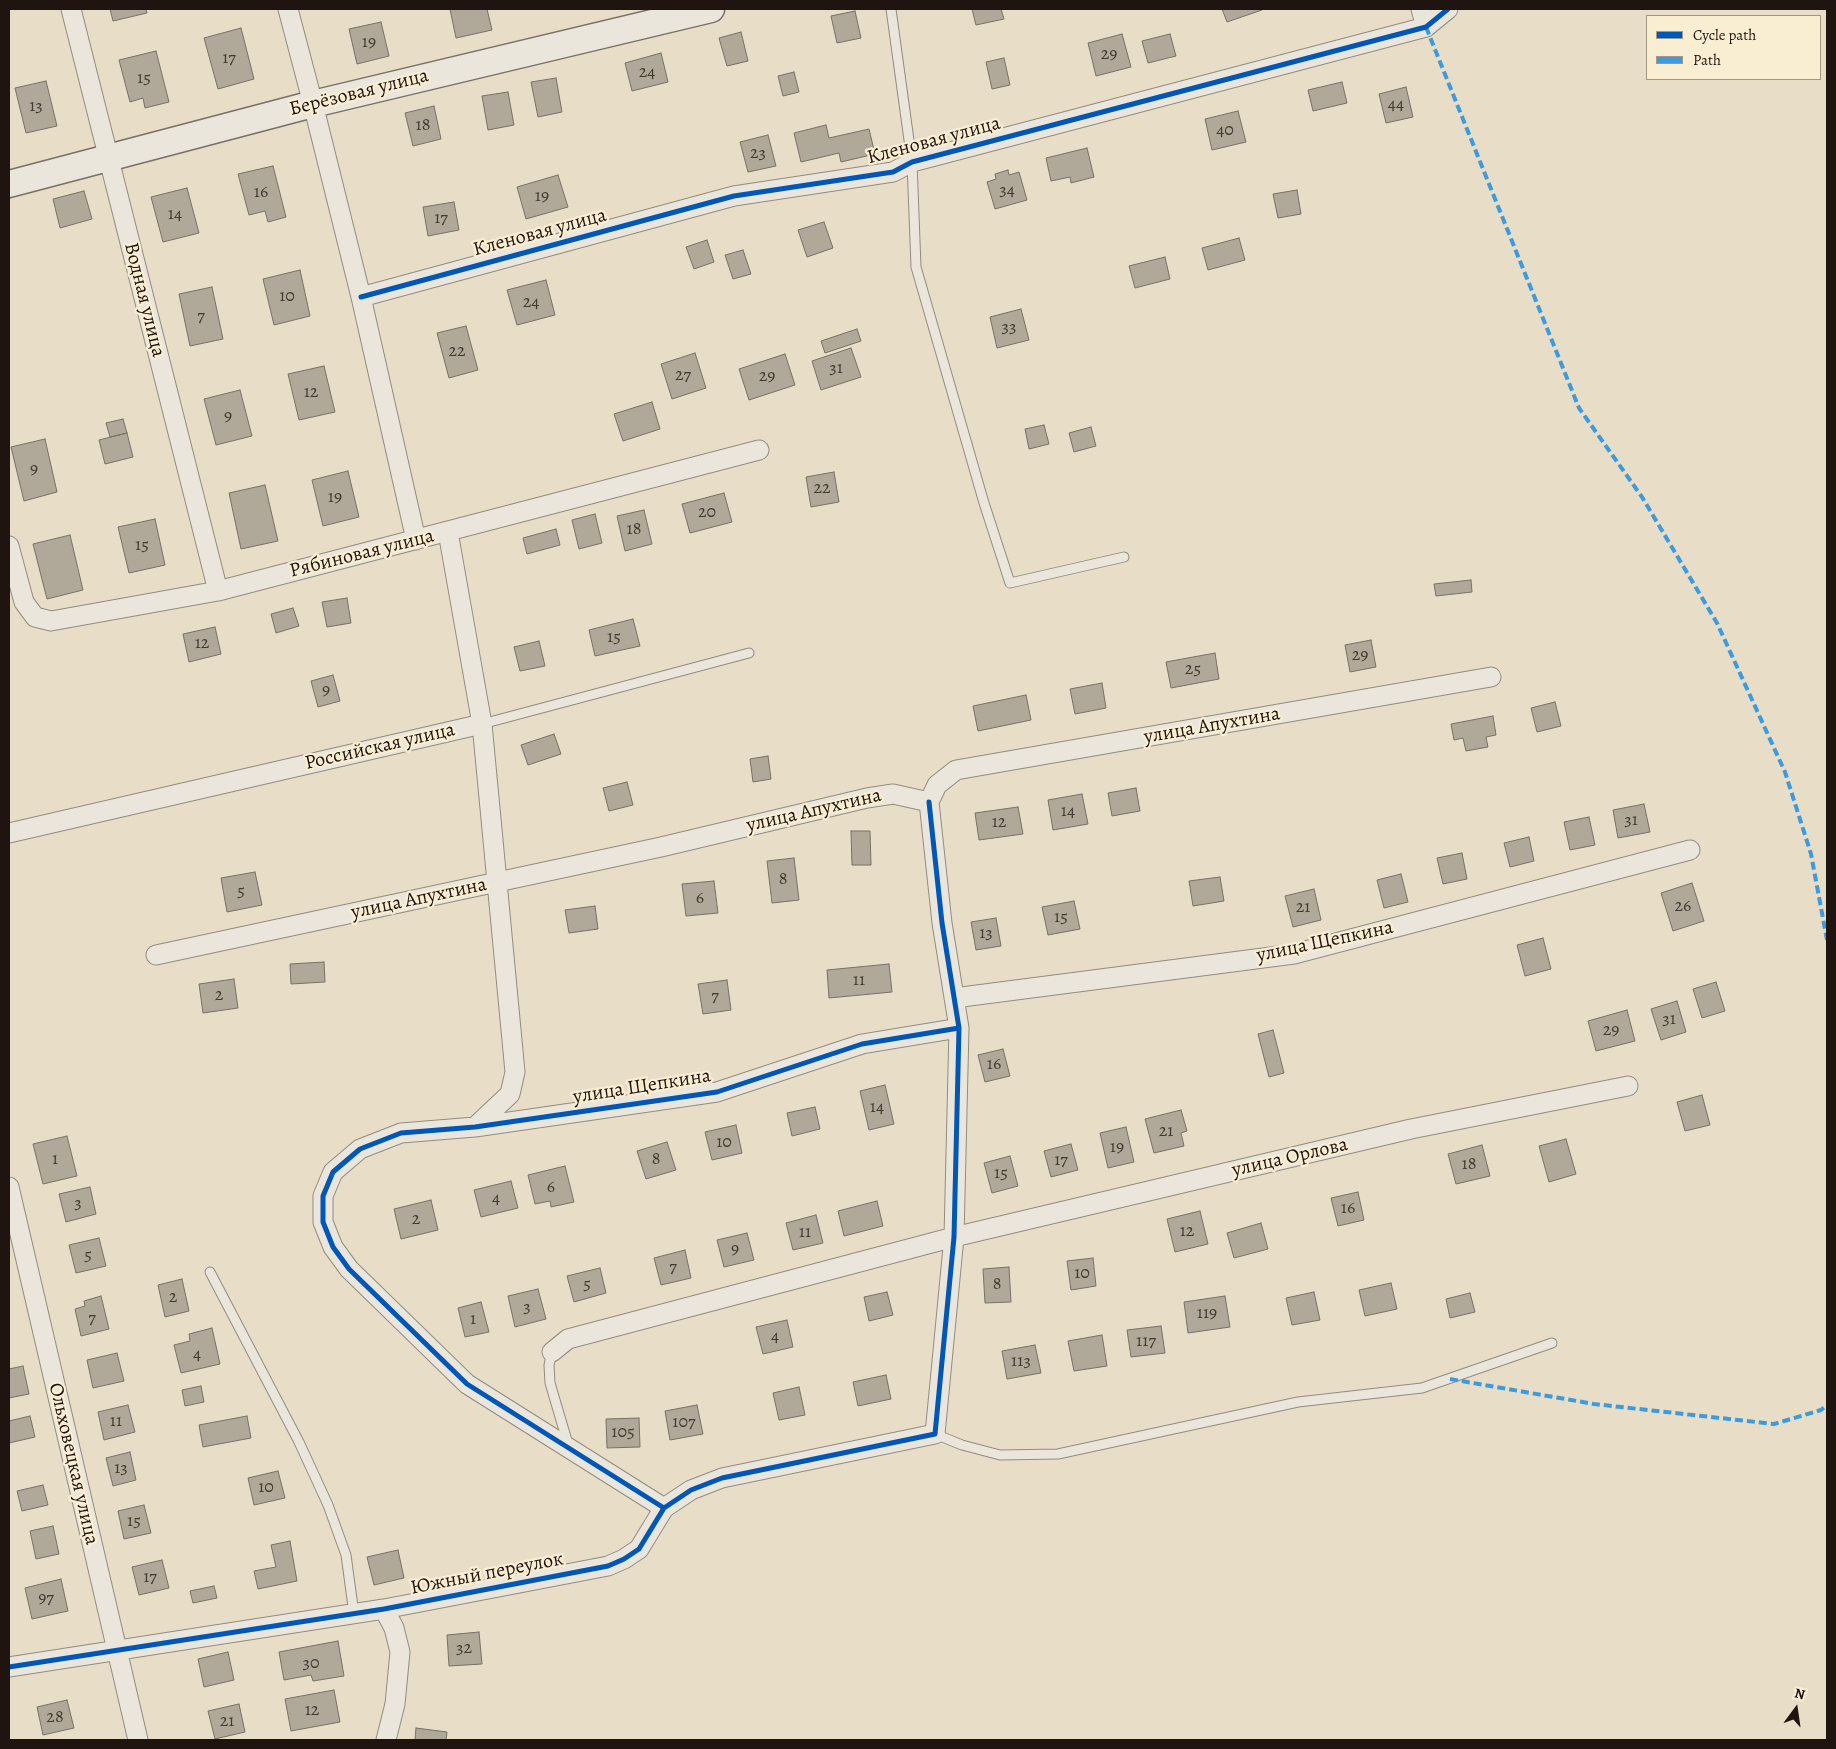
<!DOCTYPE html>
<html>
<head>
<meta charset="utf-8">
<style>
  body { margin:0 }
  #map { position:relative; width:1836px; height:1749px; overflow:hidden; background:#e8dec8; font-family:Alegreya,serif }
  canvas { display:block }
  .frame { position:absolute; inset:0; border:10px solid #1f140f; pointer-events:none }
  .legend { position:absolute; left:1646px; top:15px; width:175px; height:65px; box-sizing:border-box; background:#f9edd2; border:1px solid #a29684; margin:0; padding:6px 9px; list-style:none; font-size:15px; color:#1f140f }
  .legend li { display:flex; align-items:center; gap:10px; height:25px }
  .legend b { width:25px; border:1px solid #a29684 }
  .north { position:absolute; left:1771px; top:1684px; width:50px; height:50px; -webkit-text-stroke:4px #f9edd2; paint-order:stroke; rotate:14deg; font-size:14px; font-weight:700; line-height:20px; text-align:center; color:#1f140f }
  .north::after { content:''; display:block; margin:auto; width:18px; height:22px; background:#1f140f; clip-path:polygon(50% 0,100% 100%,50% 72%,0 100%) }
</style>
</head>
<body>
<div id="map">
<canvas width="1836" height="1749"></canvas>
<div class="frame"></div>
<ul class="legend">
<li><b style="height:6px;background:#0057b8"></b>Cycle path</li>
<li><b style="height:6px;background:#3c9ade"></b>Path</li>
</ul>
<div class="north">N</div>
</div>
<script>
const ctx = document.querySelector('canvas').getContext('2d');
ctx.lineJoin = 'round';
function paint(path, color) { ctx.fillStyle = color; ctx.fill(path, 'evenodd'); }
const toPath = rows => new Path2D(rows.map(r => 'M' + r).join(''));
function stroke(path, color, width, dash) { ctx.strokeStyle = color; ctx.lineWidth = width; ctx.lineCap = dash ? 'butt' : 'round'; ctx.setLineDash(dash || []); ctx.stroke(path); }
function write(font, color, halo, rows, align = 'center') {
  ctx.font = font + ' Alegreya,serif'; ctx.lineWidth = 4.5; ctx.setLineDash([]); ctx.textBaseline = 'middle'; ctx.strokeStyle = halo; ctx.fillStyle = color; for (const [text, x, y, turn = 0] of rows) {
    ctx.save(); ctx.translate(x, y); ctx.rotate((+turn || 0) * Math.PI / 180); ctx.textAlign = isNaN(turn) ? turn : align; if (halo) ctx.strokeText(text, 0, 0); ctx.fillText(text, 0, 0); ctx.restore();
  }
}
const building = toPath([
  [110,9,146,9,147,13,113,21,110,9],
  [450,9,487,9,492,30,456,38,450,9],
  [972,9,1001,9,1004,19,976,25,972,9],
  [1222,9,1261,9,1262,10,1227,22,1222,9],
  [855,11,861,38,837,43,831,16,855,11],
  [381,22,389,56,357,64,349,29,381,22],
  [241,28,254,79,218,89,204,38,241,28],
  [741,32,748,61,727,66,719,38,741,32],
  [1122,34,1131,67,1096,76,1088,43,1122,34],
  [1170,34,1176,56,1148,63,1142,41,1170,34],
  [156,51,169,102,145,108,143,98,130,102,119,60,156,51],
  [661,53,668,82,632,91,625,63,661,53],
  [1004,58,1010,85,992,89,986,62,1004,58],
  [794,72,799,92,783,96,778,76,794,72],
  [556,78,562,112,538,117,531,82,556,78],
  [46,81,57,126,26,133,15,88,46,81],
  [1342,82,1347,103,1313,111,1308,90,1342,82],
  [1406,87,1413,117,1386,123,1379,94,1406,87],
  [508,92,514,125,488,130,482,96,508,92],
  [434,106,441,139,413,146,405,113,434,106],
  [1238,111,1246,142,1212,150,1205,119,1238,111],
  [826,125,829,138,869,129,875,154,841,162,839,153,801,162,794,133,826,125],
  [768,135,776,166,748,172,740,142,768,135],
  [1087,148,1094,177,1071,183,1070,177,1051,181,1046,158,1087,148],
  [273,166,286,217,268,222,265,211,249,215,238,174,273,166],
  [1008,170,1009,175,1019,172,1027,200,995,209,987,182,996,179,995,174,1008,170],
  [558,175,568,207,526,219,517,187,558,175],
  [187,188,199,233,163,242,151,197,187,188],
  [1297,190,1301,214,1278,218,1273,194,1297,190],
  [84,191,92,219,60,228,53,199,84,191],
  [454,202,459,230,428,236,423,207,454,202],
  [824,222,833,248,807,257,798,230,824,222],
  [1239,238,1245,260,1208,270,1202,248,1239,238],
  [707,240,714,262,694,269,686,247,707,240],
  [743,250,751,274,733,279,725,255,743,250],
  [1165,257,1170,279,1135,288,1129,266,1165,257],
  [300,270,310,316,274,325,263,279,300,270],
  [546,280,555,315,517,325,507,290,546,280],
  [212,287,223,339,190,346,179,294,212,287],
  [1021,309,1029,340,997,348,990,317,1021,309],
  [466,326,478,370,449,378,437,333,466,326],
  [857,329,861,341,825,353,821,341,857,329],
  [851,348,861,377,821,390,812,361,851,348],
  [695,353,706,388,672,399,661,364,695,353],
  [785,354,795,385,749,400,739,369,785,354],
  [324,366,335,412,299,420,288,374,324,366],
  [240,390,252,436,216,445,204,399,240,390],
  [652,402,660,429,623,441,614,414,652,402],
  [123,419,127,433,110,437,106,423,123,419],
  [1044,425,1049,444,1029,449,1025,429,1044,425],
  [1091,427,1096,446,1074,452,1069,433,1091,427],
  [127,433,133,457,105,464,99,440,127,433],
  [45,439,57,492,24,501,11,447,45,439],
  [348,471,359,517,323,526,312,480,348,471],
  [834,472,839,502,811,507,806,477,834,472],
  [265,485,278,541,241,549,229,493,265,485],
  [724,493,732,522,690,533,682,504,724,493],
  [644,510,652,544,625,551,617,516,644,510],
  [595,514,602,543,579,549,572,520,595,514],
  [155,519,165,565,129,573,118,527,155,519],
  [556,529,560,545,527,554,523,538,556,529],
  [70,535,83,590,47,599,33,544,70,535],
  [1471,580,1472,592,1436,596,1434,584,1471,580],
  [347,598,351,623,327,627,322,602,347,598],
  [293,608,299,626,276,633,271,614,293,608],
  [633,619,640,646,595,656,589,630,633,619],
  [215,627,221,654,189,662,183,634,215,627],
  [1371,640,1376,667,1350,672,1345,645,1371,640],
  [539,641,545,666,520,671,514,647,539,641],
  [1215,653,1219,679,1171,688,1166,662,1215,653],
  [333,675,340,701,318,707,311,681,333,675],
  [1102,683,1106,708,1075,714,1070,689,1102,683],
  [1026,695,1031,720,978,731,973,706,1026,695],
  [1555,702,1561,726,1537,732,1531,708,1555,702],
  [1493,716,1496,735,1486,737,1488,747,1466,751,1463,738,1454,740,1451,724,1493,716],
  [554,734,561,754,528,765,521,745,554,734],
  [768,756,771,779,753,782,750,759,768,756],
  [627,782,633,805,609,811,603,788,627,782],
  [1136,788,1140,811,1112,816,1108,793,1136,788],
  [1082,794,1088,824,1053,830,1048,800,1082,794],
  [1644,804,1650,832,1618,838,1613,810,1644,804],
  [1018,807,1023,834,979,840,975,813,1018,807],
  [1589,817,1595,845,1570,850,1564,822,1589,817],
  [851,831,870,831,871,865,852,865,851,831],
  [1529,837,1534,861,1510,867,1504,843,1529,837],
  [1462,853,1467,879,1443,884,1437,858,1462,853],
  [794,858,799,900,772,903,767,861,794,858],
  [255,872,262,905,227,912,221,878,255,872],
  [1401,874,1408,902,1384,908,1377,880,1401,874],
  [1220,877,1224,901,1193,906,1189,881,1220,877],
  [714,881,718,913,686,916,682,884,714,881],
  [1692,883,1704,921,1673,931,1661,893,1692,883],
  [1314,889,1321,920,1293,927,1285,896,1314,889],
  [1074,901,1080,929,1048,935,1042,907,1074,901],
  [595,906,598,929,569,933,565,910,595,906],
  [996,918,1001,946,976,950,971,922,996,918],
  [1543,938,1551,969,1525,976,1517,945,1543,938],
  [324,962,325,982,291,984,290,964,324,962],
  [889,964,892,992,829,998,827,970,889,964],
  [234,979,238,1008,203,1013,199,984,234,979],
  [727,980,731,1010,703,1014,698,984,727,980],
  [1716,982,1725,1011,1702,1018,1693,989,1716,982],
  [1677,1001,1686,1032,1661,1040,1651,1009,1677,1001],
  [1627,1010,1635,1041,1596,1051,1588,1021,1627,1010],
  [1273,1030,1284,1073,1269,1077,1258,1034,1273,1030],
  [1003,1049,1010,1076,985,1082,978,1055,1003,1049],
  [885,1085,894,1124,869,1130,860,1091,885,1085],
  [1702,1095,1710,1125,1685,1131,1677,1102,1702,1095],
  [815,1107,820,1129,792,1136,787,1113,815,1107],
  [1181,1110,1187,1131,1181,1133,1184,1146,1154,1153,1145,1119,1181,1110],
  [736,1125,742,1153,712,1160,705,1132,736,1125],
  [1126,1127,1134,1162,1108,1168,1100,1133,1126,1127],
  [67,1136,77,1176,43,1184,33,1144,67,1136],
  [1566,1139,1576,1174,1549,1182,1539,1146,1566,1139],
  [667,1142,676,1170,646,1179,637,1151,667,1142],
  [1071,1144,1078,1170,1051,1177,1044,1151,1071,1144],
  [1482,1145,1490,1176,1456,1184,1448,1154,1482,1145],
  [1010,1156,1018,1186,992,1193,984,1163,1010,1156],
  [565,1166,574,1202,551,1207,550,1201,535,1204,528,1175,565,1166],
  [511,1181,518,1208,481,1217,474,1190,511,1181],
  [90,1187,96,1214,66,1222,59,1194,90,1187],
  [1358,1192,1364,1220,1338,1226,1331,1198,1358,1192],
  [431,1200,438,1230,401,1239,394,1209,431,1200],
  [877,1201,883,1226,844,1236,838,1211,877,1201],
  [1200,1211,1208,1244,1175,1252,1167,1219,1200,1211],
  [816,1215,823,1243,793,1250,786,1223,816,1215],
  [1261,1223,1268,1249,1234,1258,1227,1233,1261,1223],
  [747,1233,754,1260,724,1267,717,1240,747,1233],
  [99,1238,106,1266,76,1273,69,1245,99,1238],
  [685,1250,691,1278,661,1285,654,1258,685,1250],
  [1093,1258,1096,1286,1071,1290,1067,1261,1093,1258],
  [1009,1267,1011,1302,985,1303,983,1269,1009,1267],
  [600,1268,606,1293,574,1302,567,1276,600,1268],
  [182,1279,189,1311,165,1317,158,1285,182,1279],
  [1391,1283,1397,1309,1365,1316,1359,1290,1391,1283],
  [538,1289,546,1319,515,1327,508,1296,538,1289],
  [887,1292,893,1315,869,1321,864,1297,887,1292],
  [1314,1292,1320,1320,1292,1325,1286,1298,1314,1292],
  [1470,1293,1475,1312,1450,1318,1446,1299,1470,1293],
  [101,1296,109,1329,81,1336,75,1309,85,1306,84,1301,101,1296],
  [1225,1296,1230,1327,1188,1333,1184,1302,1225,1296],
  [481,1302,489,1332,465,1337,458,1308,481,1302],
  [787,1320,793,1347,763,1354,756,1327,787,1320],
  [1161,1326,1165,1353,1131,1357,1127,1330,1161,1326],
  [212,1328,220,1364,181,1373,174,1345,190,1341,189,1334,212,1328],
  [1102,1335,1107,1366,1074,1371,1068,1341,1102,1335],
  [1035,1345,1041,1373,1007,1379,1002,1351,1035,1345],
  [117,1353,124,1381,93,1388,87,1360,117,1353],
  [23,1366,29,1394,9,1398,9,1369,23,1366],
  [886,1375,891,1399,858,1406,853,1382,886,1375],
  [201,1386,204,1402,185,1406,182,1390,201,1386],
  [799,1387,805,1415,779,1420,773,1393,799,1387],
  [128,1405,135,1432,104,1440,98,1412,128,1405],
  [697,1405,703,1434,670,1440,665,1411,697,1405],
  [30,1416,35,1437,9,1443,9,1421,30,1416],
  [247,1416,251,1438,203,1447,199,1425,247,1416],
  [639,1418,640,1447,607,1448,606,1419,639,1418],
  [130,1452,136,1480,113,1486,106,1458,130,1452],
  [278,1471,285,1498,254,1505,248,1478,278,1471],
  [43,1485,48,1505,22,1511,17,1491,43,1485],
  [144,1505,151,1533,124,1539,118,1511,144,1505],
  [53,1526,59,1554,36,1559,30,1531,53,1526],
  [290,1541,297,1581,258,1589,254,1571,276,1567,271,1545,290,1541],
  [398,1550,404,1578,374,1585,367,1557,398,1550],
  [162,1560,169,1588,139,1595,132,1567,162,1560],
  [61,1579,68,1611,32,1619,25,1588,61,1579],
  [214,1586,217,1598,193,1603,190,1591,214,1586],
  [479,1632,482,1664,449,1666,447,1635,479,1632],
  [338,1641,344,1676,313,1681,311,1675,284,1680,279,1652,338,1641],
  [228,1652,234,1680,204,1687,198,1659,228,1652],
  [334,1690,340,1722,291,1731,285,1699,334,1690],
  [67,1700,74,1728,43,1735,37,1707,67,1700],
  [239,1704,245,1732,215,1739,208,1711,239,1704],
  [416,1728,447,1732,446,1740,415,1740,416,1728]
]);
paint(building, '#b0a99a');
stroke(building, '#777065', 1);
const service = toPath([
  [891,9,912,162,916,267,984,503,1010,583,1124,557],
  [482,724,749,653],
  [210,1272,299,1442,328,1505,346,1555,354,1614],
  [552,1352,549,1365,550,1383,568,1444],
  [935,1434,962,1445,1000,1455,1058,1454,1298,1402,1422,1388,1552,1343]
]);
const minor = toPath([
  [71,9,218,591],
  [288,9,313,104,361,297,416,540],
  [1421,9,1426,27],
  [361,297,734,196,893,172,912,162,1426,27,1448,9],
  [448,532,482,724,515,1072,510,1094,475,1127],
  [9,546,24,602,35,617,51,621,218,591,759,450],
  [929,802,937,785,956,770,1491,677],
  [9,833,482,724],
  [156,955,661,847,867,798,893,794,929,802],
  [954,998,1294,954,1690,850],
  [9,1187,138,1740],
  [552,1352,568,1339,954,1237,1411,1129,1628,1086],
  [664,1508,467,1384,349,1269,333,1247,323,1222,323,1196,333,1172,360,1149,401,1133,475,1127,717,1092,862,1044,959,1028],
  [384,1609,394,1628,400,1652,395,1704,386,1740],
  [9,1667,384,1609,608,1566,624,1559,639,1549,664,1508,691,1490,722,1478,935,1434,954,1237,959,1028,942,923,929,802]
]);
const secondary = toPath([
  [9,184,313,104,711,9]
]);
stroke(service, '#928c7f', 11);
stroke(minor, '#928c7f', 21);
stroke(secondary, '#777065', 29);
stroke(service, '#ebe6dc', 9);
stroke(minor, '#ebe6dc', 19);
stroke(secondary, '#ebe6dc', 26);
stroke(toPath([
  [1426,27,1579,408,1642,497,1717,623,1785,772,1811,854,1827,940],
  [1450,1379,1594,1404,1774,1424,1821,1410,1827,1405]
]), '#3c9ade', 4, [8, 4]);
stroke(toPath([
  [361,297,734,196,893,172,912,162,1426,27,1448,9],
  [664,1508,467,1384,349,1269,333,1247,323,1222,323,1196,333,1172,360,1149,401,1133,475,1127,717,1092,862,1044,959,1028],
  [9,1667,384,1609,608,1566,624,1559,639,1549,664,1508,691,1490,722,1478,935,1434,954,1237,959,1028,942,923,929,802]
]), '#0057b8', 5);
write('18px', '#433932', null, [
  ["19",369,43],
  ["29",1109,55],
  ["17",229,59],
  ["24",647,73],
  ["15",144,79],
  ["44",1396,105],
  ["13",36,107],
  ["18",423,126],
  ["40",1225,131],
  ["23",758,154],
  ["34",1007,191],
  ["16",261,193],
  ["19",542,197],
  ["14",175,215],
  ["17",441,219],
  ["10",287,297],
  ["24",531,303],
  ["7",201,317],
  ["33",1009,328],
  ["22",457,352],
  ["31",836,369],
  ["27",683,376],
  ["29",767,377],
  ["12",311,393],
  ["9",228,417],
  ["9",34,470],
  ["22",822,489],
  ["19",335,498],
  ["20",707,513],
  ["18",634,530],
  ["15",142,546],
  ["15",614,638],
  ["12",202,644],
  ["29",1360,656],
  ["25",1193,670],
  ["9",326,691],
  ["14",1068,812],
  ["31",1631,821],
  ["12",999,823],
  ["8",783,880],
  ["5",241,892],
  ["6",700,899],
  ["26",1683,907],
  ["21",1303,908],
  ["15",1061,918],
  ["13",986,934],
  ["11",859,981],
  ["2",219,996],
  ["7",715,997],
  ["31",1669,1020],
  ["29",1611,1031],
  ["16",994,1065],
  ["14",877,1108],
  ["21",1166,1132],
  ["10",724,1143],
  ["19",1117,1148],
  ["1",55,1160],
  ["8",656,1160],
  ["17",1061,1161],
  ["18",1469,1165],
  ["15",1001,1174],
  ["6",551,1188],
  ["4",496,1199],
  ["3",78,1204],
  ["16",1348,1209],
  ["2",416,1220],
  ["12",1187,1232],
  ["11",805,1233],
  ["9",735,1250],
  ["5",88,1256],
  ["7",673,1268],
  ["10",1082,1274],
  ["5",587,1285],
  ["8",997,1285],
  ["2",173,1298],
  ["3",527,1308],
  ["119",1207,1314],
  ["7",92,1319],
  ["1",473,1320],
  ["4",775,1337],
  ["117",1146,1342],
  ["4",197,1355],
  ["113",1021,1362],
  ["11",116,1422],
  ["107",684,1423],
  ["105",623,1433],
  ["13",121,1469],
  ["10",266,1488],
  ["15",134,1522],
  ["17",150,1578],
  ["97",46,1599],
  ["32",464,1649],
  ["30",311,1664],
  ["12",312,1711],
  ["28",55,1718],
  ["21",227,1722]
]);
write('20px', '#1f140f', '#f9edd2', [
  ["Берёзовая улица",359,93,-14],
  ["Кленовая улица",934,141,-15],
  ["Кленовая улица",540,233,-15],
  ["Водная улица",144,300,76],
  ["Рябиновая улица",362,554,-14],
  ["улица Апухтина",1212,726,-10],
  ["Российская улица",380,747,-13],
  ["улица Апухтина",814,811,-13],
  ["улица Апухтина",419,899,-12],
  ["улица Щепкина",1325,942,-12],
  ["улица Щепкина",642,1087,-9],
  ["улица Орлова",1290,1158,-13],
  ["Ольховецкая улица",73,1464,77],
  ["Южный переулок",487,1574,-11]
]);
</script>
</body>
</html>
